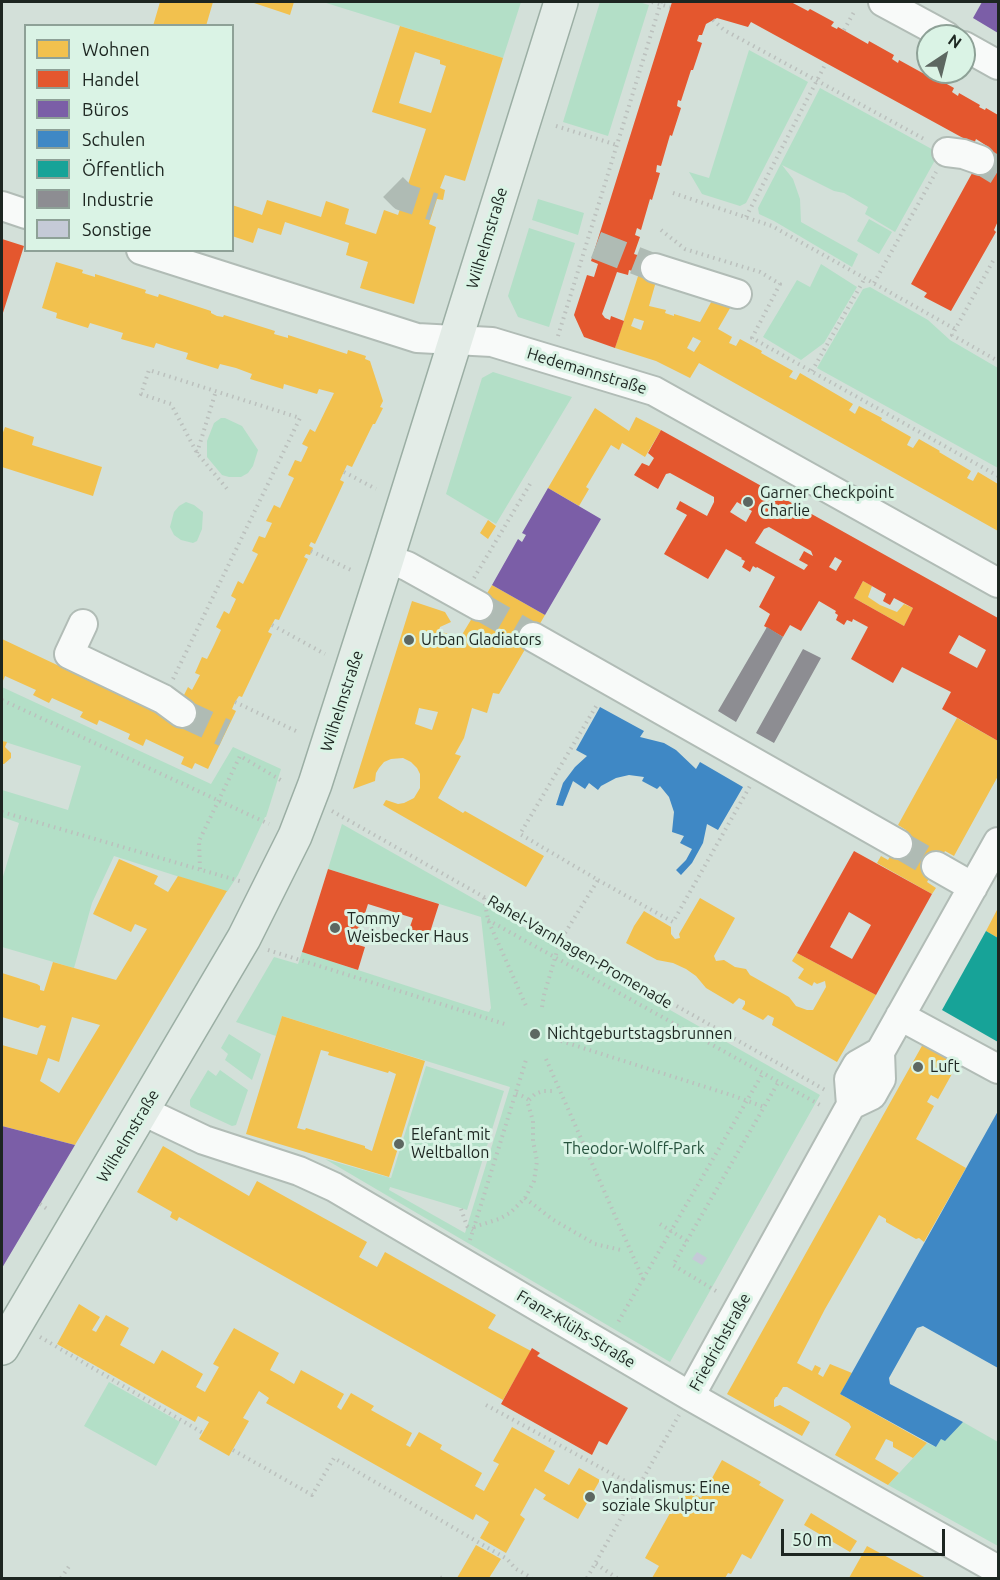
<!DOCTYPE html>
<html>
<head>
<meta charset="utf-8">
<style>
  body { margin:0 }
  #map { position:relative; width:1000px; height:1580px; overflow:hidden; background:#d3e0d9; font-family:Ubuntu,sans-serif }
  canvas { display:block }
  .frame { position:absolute; inset:0; border:3px solid #1d2621; pointer-events:none }
  .legend { position:absolute; left:24px; top:24px; width:210px; height:228px; box-sizing:border-box; background:#daf3e5; border:2px solid #8ea197; margin:0; padding:8px 10px; list-style:none; font-size:18px; color:#1d2621 }
  .legend li { display:flex; align-items:center; gap:12px; height:30px }
  .legend b { width:30px; border:2px solid #8ea197 }
  .north { position:absolute; left:916px; top:24px; width:60px; height:60px; box-sizing:border-box; background:#daf3e5; border:2px solid #8ea197; border-radius:50%; rotate:35deg; font-size:16px; font-weight:700; line-height:24px; text-align:center; color:#1d2621 }
  .north::after { content:''; display:block; margin:auto; width:21px; height:27px; background:#5d6761; clip-path:polygon(50% 0,100% 100%,50% 72%,0 100%) }
  .scale { position:absolute; left:781px; top:1529px; width:164px; height:27px; box-sizing:border-box; border:3px solid #1d2621; border-top:0; padding-left:8px; font-size:18px; line-height:21px; white-space:nowrap; color:#1d2621; -webkit-text-stroke:4px #daf3e5; paint-order:stroke }
</style>
</head>
<body>
<div id="map">
<canvas width="1000" height="1580"></canvas>
<div class="frame"></div>
<ul class="legend">
<li><b style="height:16px;background:#f2c14e"></b>Wohnen</li>
<li><b style="height:16px;background:#e4572e"></b>Handel</li>
<li><b style="height:16px;background:#7b5ea7"></b>Büros</li>
<li><b style="height:16px;background:#3f88c5"></b>Schulen</li>
<li><b style="height:16px;background:#17a398"></b>Öffentlich</li>
<li><b style="height:16px;background:#8d8d92"></b>Industrie</li>
<li><b style="height:16px;background:#c5cad7"></b>Sonstige</li>
</ul>
<div class="north">N</div>
<div class="scale">50 m</div>
</div>
<script>
const ctx = document.querySelector('canvas').getContext('2d');
ctx.lineJoin = 'round';
function paint(path, color) { ctx.fillStyle = color; ctx.fill(path, 'evenodd'); }
const toPath = rows => new Path2D(rows.map(r => 'M' + r).join(''));
function stroke(path, color, width, dash) { ctx.strokeStyle = color; ctx.lineWidth = width; ctx.lineCap = dash ? 'butt' : 'round'; ctx.setLineDash(dash || []); ctx.stroke(path); }
function write(font, color, halo, rows, align = 'center') {
  ctx.font = font + ' Ubuntu,sans-serif'; ctx.lineWidth = 6; ctx.setLineDash([]); ctx.textBaseline = 'middle'; ctx.strokeStyle = halo; ctx.fillStyle = color; for (const [text, x, y, turn = 0] of rows) {
    ctx.save(); ctx.translate(x, y); ctx.rotate((+turn || 0) * Math.PI / 180); ctx.textAlign = isNaN(turn) ? turn : align; if (halo) ctx.strokeText(text, 0, 0); ctx.fillText(text, 0, 0); ctx.restore();
  }
}
paint(toPath([
  [323,2,521,2,503,58],
  [600,2,639,2,649,5,608,136,563,122],
  [749,50,808,82,746,203,740,206,702,194,689,172,709,178],
  [820,88,939,153,895,232,865,214,868,207,844,193,834,191,782,165,793,179,800,199,801,222,858,254,852,267,774,221,759,214,758,208],
  [538,199,584,213,578,235,532,220],
  [869,219,892,232,879,254,857,241],
  [529,228,575,243,549,327,518,317,508,296],
  [821,264,857,287,824,343,801,360,763,337,797,280,810,287],
  [870,287,928,320,950,340,998,368,998,468,817,368,863,289],
  [493,372,572,397,496,524,446,494,482,378],
  [221,418,225,418,242,426,258,450,253,466,248,473,241,477,229,477,222,475,207,457,207,441,214,423],
  [186,502,194,505,203,512,202,529,197,541,193,543,181,540,174,535,170,527,174,512,179,506],
  [2,687,211,784,233,747,281,769,266,817,265,817,238,875,227,892,114,856,92,903,74,968,2,947,2,880,19,823,2,817,2,790,68,810,81,766,2,741],
  [342,824,820,1095,670,1362,325,1159,391,1178,426,1066,504,1091,467,1210,390,1187,389,1190,465,1233,510,1087,282,1016,276,1036,236,1022,274,957,298,964,302,952,485,1011,489,1012,491,1008,481,917,328,869],
  [229,1034,261,1054,252,1080,225,1060,228,1054,221,1048],
  [208,1070,216,1076,220,1070,248,1090,236,1125,232,1126,191,1107,190,1105,190,1100],
  [109,1382,180,1422,156,1466,84,1426],
  [963,1422,998,1442,998,1546,888,1485,927,1443,936,1447,941,1439]
]), '#b3dfc7');
paint(toPath([
  [160,2,213,2,206,26,153,26],
  [251,2,294,2,290,15],
  [400,26,503,58,465,181,445,175,440,188,445,190,443,200,437,199,429,224,436,227,414,304,360,288,368,262,346,255,349,243,285,222,281,235,258,228,253,243,232,236,234,224,232,223,232,205,262,215,267,200,321,217,326,201,349,209,345,224,376,234,384,210,398,215,426,129,372,112],
  [415,52,440,60,440,64,446,66,431,113,399,103],
  [56,262,83,270,82,273,95,277,95,274,146,290,145,293,158,297,159,294,211,311,211,313,217,316,223,317,224,315,275,331,274,334,288,338,288,335,347,354,348,350,366,356,365,359,370,361,383,401,380,407,383,408,375,424,373,424,352,467,347,465,340,480,344,482,315,544,311,542,309,546,313,548,310,555,306,554,304,557,308,559,279,620,275,619,268,632,272,634,242,697,239,696,235,702,232,709,236,711,208,769,195,763,192,769,181,764,184,757,146,739,143,746,128,739,130,734,99,720,97,725,80,717,83,712,52,698,49,703,33,695,36,690,5,676,2,683,2,639,178,722,180,703,188,687,192,690,200,675,195,673,202,657,207,659,214,645,221,630,216,627,224,611,229,614,236,599,231,596,238,581,243,584,258,554,252,551,259,536,265,538,272,523,266,521,274,505,280,508,294,478,288,475,295,460,301,462,308,447,302,444,310,429,315,432,334,393,319,389,317,394,284,384,283,389,250,379,252,374,236,368,220,364,218,369,186,359,188,353,171,348,156,343,154,348,121,339,123,333,90,323,88,328,56,318,57,313,42,308],
  [639,273,657,278,649,306,666,310,665,313,674,316,674,314,700,322,714,297,733,303,718,329,732,337,729,343,736,346,740,339,762,351,761,353,793,371,789,377,796,380,800,373,853,404,849,410,855,414,859,406,882,418,881,420,911,437,907,445,913,448,919,439,940,451,939,452,971,471,967,478,973,481,978,472,998,484,998,531,699,363,690,378,656,361,615,348],
  [634,318,644,321,641,330,631,326],
  [693,337,701,341,694,352,687,348],
  [595,408,629,431,636,417,661,430,645,457,622,443,619,450,611,445,586,487,589,489,579,506,548,488],
  [5,427,34,437,32,445,102,467,93,496,2,467,2,435],
  [488,520,496,526,488,539,480,533],
  [863,581,872,586,868,597,880,605,897,612,904,604,913,608,904,626,854,598],
  [492,585,545,615,499,694,493,693,487,713,472,708,464,738,455,754,461,756,438,798,463,813,465,811,544,856,526,887,383,805,386,800,398,804,404,803,414,798,420,788,420,774,417,768,411,762,403,758,391,759,384,762,379,768,376,773,375,781,353,789,412,601,445,612,451,622,440,627,439,631,460,638],
  [419,708,438,712,432,730,415,724],
  [957,718,998,741,998,776,954,856,945,851,927,882,936,888,932,894,877,863,881,856,888,860,906,830,898,825],
  [2,741,7,742,5,747,11,753,11,758,4,764,2,764],
  [119,859,158,876,154,884,168,892,178,876,227,891,75,1145,2,1126,2,1045,37,1055,46,1026,41,1025,38,1028,2,1017,2,973,37,984,40,986,40,990,44,991,53,962,116,980,147,929,135,924,131,932,93,914],
  [72,1017,100,1025,59,1093,40,1081,48,1058,59,1062],
  [700,898,735,918,714,956,716,961,724,960,735,967,746,969,750,975,789,997,796,1006,807,1010,813,1010,826,987,825,981,817,984,814,982,812,986,798,978,804,969,792,961,797,953,876,995,837,1062,772,1025,774,1018,768,1015,763,1020,742,1009,745,1004,745,1001,739,998,733,1004,706,988,696,976,686,969,673,963,657,960,626,943,634,926,644,911,671,927,671,934,675,939,680,938,679,934],
  [998,908,998,938,986,931],
  [282,1016,425,1061,389,1177,246,1134],
  [321,1050,329,1052,328,1055,388,1073,389,1071,396,1074,372,1151,365,1148,365,1146,306,1128,305,1130,297,1128],
  [923,1044,958,1063,938,1099,931,1095,927,1102,934,1106,916,1139,966,1168,924,1242,919,1238,916,1239,886,1222,886,1219,879,1215,825,1309,797,1363,812,1371,815,1365,821,1368,818,1374,823,1377,830,1364,852,1373,840,1394,927,1443,913,1458,893,1447,893,1442,886,1439,875,1459,899,1473,888,1485,835,1455,851,1427,849,1423,787,1387,783,1387,777,1397,776,1397,774,1400,774,1407,780,1405,810,1422,802,1436,727,1394],
  [163,1146,249,1196,257,1181,367,1242,359,1257,377,1267,385,1252,496,1315,488,1328,531,1351,503,1400,179,1217,177,1221,170,1217,172,1212,137,1192],
  [79,1304,100,1317,92,1330,96,1332,106,1315,129,1328,120,1345,154,1364,162,1350,203,1374,196,1387,205,1392,219,1367,213,1364,234,1328,279,1353,270,1370,281,1376,294,1384,301,1370,344,1394,337,1407,341,1410,351,1393,374,1406,371,1410,412,1433,406,1445,410,1447,419,1432,442,1445,440,1449,482,1473,475,1486,484,1491,499,1464,493,1461,512,1427,555,1451,544,1471,569,1485,579,1468,600,1480,578,1519,543,1499,546,1495,535,1488,520,1515,525,1519,506,1553,480,1538,489,1522,476,1514,473,1520,266,1403,269,1398,259,1391,243,1418,249,1421,229,1456,199,1439,209,1422,198,1416,195,1422,57,1344],
  [722,1460,761,1482,759,1485,784,1500,751,1559,742,1554,731,1574,728,1573,725,1578,652,1578,659,1566,645,1558,684,1488,701,1498],
  [811,1513,857,1541,850,1552,804,1525],
  [476,1545,501,1559,489,1578,457,1578],
  [867,1546,926,1578,849,1578]
]), '#f2c14e');
paint(toPath([
  [672,2,791,2,808,11,810,9,834,22,831,26,837,29,838,27,868,44,869,41,894,55,892,59,898,63,899,60,928,76,929,74,954,88,952,92,958,96,959,93,980,105,979,107,985,110,986,108,998,115,998,204,997,208,998,209,998,221,994,230,996,232,951,311,924,297,927,293,911,284,987,146,976,139,974,144,751,22,748,27,717,18,706,24,702,35,699,35,697,41,702,43,693,70,691,70,681,101,678,100,677,106,681,108,672,136,670,135,661,166,657,165,656,172,660,173,652,200,650,199,641,230,637,228,635,235,640,237,634,254,657,261,652,277,629,270,628,275,617,272,602,314,605,318,610,320,611,316,624,321,615,348,584,337,574,315,587,275,594,277,598,264,591,261],
  [2,239,24,246,2,316],
  [661,430,998,618,998,741,942,709,951,692,902,667,893,683,851,659,868,627,853,619,852,622,847,620,844,625,836,620,838,615,835,613,836,611,819,601,801,631,790,625,783,637,764,626,770,614,759,607,775,577,757,567,756,568,753,566,750,572,742,567,745,561,741,559,742,558,726,549,708,579,664,554,687,515,676,509,680,501,707,516,714,502,714,497,670,473,666,474,658,489,634,475,642,463,649,466,654,458,648,453],
  [737,502,752,511,746,522,730,512],
  [769,527,811,551,813,556,804,551,799,560,808,565,804,570,755,543,764,529],
  [835,557,842,561,836,571,829,567],
  [863,581,886,594,883,601,890,605,894,598,913,608,904,626,854,598],
  [959,635,986,650,977,668,949,653],
  [854,851,932,894,876,995,797,953],
  [849,912,871,925,852,959,830,947],
  [328,869,439,904,426,945,406,938,413,918,368,904,355,944,365,947,358,970,302,952],
  [532,1348,540,1353,537,1356,628,1408,607,1445,599,1441,592,1455,501,1404]
]), '#e4572e');
paint(toPath([
  [982,2,998,2,998,33,973,18],
  [548,488,601,519,545,615,492,585,518,539,522,542,526,535,522,533],
  [2,1126,75,1145,2,1268]
]), '#7b5ea7');
paint(toPath([
  [600,707,644,731,640,737,664,743,676,750,696,769,700,762,743,787,718,830,707,824,703,843,692,863,681,875,676,870,686,860,692,849,680,843,684,836,672,832,674,812,669,797,660,786,657,789,642,781,644,777,629,775,616,778,601,786,598,790,589,783,585,789,573,781,563,806,556,805,563,783,575,767,587,756,576,750],
  [998,1111,998,1181,997,1185,998,1192,998,1368,923,1326,917,1328,889,1378,890,1384,963,1422,945,1441,941,1439,936,1447,840,1394]
]), '#3f88c5');
paint(toPath([
  [986,931,998,938,998,1042,942,1010]
]), '#17a398');
paint(toPath([
  [767,627,783,637,736,722,718,711],
  [803,649,821,658,774,743,756,733]
]), '#8d8d92');
paint(toPath([
  [697,1252,707,1258,702,1265,692,1259]
]), '#c5cad7');
stroke(toPath([
  [980,160,998,171],
  [393,187,403,197,434,207],
  [596,245,655,268],
  [479,606,533,637],
  [182,713,225,733],
  [898,844,936,866]
]), '#afbbb4', 28, [28, 14]);
const minor = toPath([
  [883,2,946,36],
  [964,46,998,65],
  [947,152,963,154,980,160],
  [2,206,26,214],
  [141,250,417,338,492,342,654,391,998,583],
  [655,268,737,294],
  [387,559,407,566,479,606],
  [83,624,69,654,163,699,182,713],
  [533,637,898,844],
  [936,866,973,887],
  [900,1016,998,1069],
  [851,1105,872,1095,877,1086,881,1079,880,1052],
  [143,1111,204,1140,299,1171,334,1187,690,1396,998,1570],
  [690,1396,851,1105,849,1079,857,1065,880,1052,998,842]
]);
const major = toPath([
  [2,1348,244,938,295,836,315,784,387,559,561,2]
]);
stroke(minor, '#b1bcb6', 32);
stroke(major, '#9baea4', 36);
stroke(toPath([
  [652,2,670,7],
  [713,20,724,30,926,140],
  [844,30,854,12],
  [556,126,617,145],
  [673,193,772,226,955,329],
  [746,217,826,63],
  [661,230,685,249,760,272,780,284,752,338,998,476],
  [993,261,952,335,998,361],
  [874,283,936,172],
  [558,336,661,2],
  [812,371,865,278],
  [197,453,216,391],
  [344,472,376,489],
  [311,551,351,570],
  [474,578,530,484],
  [272,625,325,654],
  [173,679,300,418,149,370,141,394,171,404,197,453,228,490],
  [2,700,269,824],
  [235,702,300,733],
  [332,811,827,1091],
  [2,812,243,882],
  [200,869,199,841,240,756,284,782],
  [598,880,673,922,750,786],
  [484,898,488,920,527,1008],
  [488,920,822,1106],
  [268,950,508,1025],
  [542,1007,544,995,560,941,598,880,520,834,598,703],
  [561,1041,734,1096,764,1107],
  [546,1059,643,1279,617,1324],
  [516,1094,522,1096,529,1100],
  [525,1198,552,1219,595,1244,621,1250],
  [40,1204,47,1209],
  [461,1209,467,1226,473,1230],
  [660,1224,687,1241],
  [474,1227,499,1219,510,1213,525,1198,534,1181,537,1161,533,1141,533,1121,528,1104,529,1100,535,1094,543,1091,554,1091],
  [470,1240,526,1060],
  [643,1279,763,1073],
  [716,1291,673,1265,779,1081],
  [40,1337,203,1433],
  [486,1405,638,1488],
  [233,1450,312,1495,334,1458,507,1559,516,1569,532,1578],
  [596,1564,617,1578],
  [61,1578,70,1565],
  [441,1578,443,1577],
  [587,1578,679,1415]
]), '#bbc0bd', 4, [1.5, 4.5]);
stroke(minor, '#f8faf9', 28);
stroke(major, '#e3ece7', 33);
for (const [x, y, r, color] of [
  [748,502,6,"#5d6761"],
  [409,640,6,"#5d6761"],
  [335,928,6,"#5d6761"],
  [535,1034,6,"#5d6761"],
  [918,1067,6,"#5d6761"],
  [399,1144,6,"#5d6761"],
  [590,1497,6,"#5d6761"]
]) { const dot = new Path2D(); dot.arc(x, y, r, 0, 2 * Math.PI); ctx.fillStyle = color; ctx.fill(dot); stroke(dot, '#daf3e5', 2); }
write('16px', '#1d2621', '#daf3e5', [
  ["Wilhelmstraße",487,238,-73],
  ["Hedemannstraße",587,371,17],
  ["Wilhelmstraße",342,701,-72],
  ["Rahel-Varnhagen-Promenade",580,952,30],
  ["Wilhelmstraße",128,1136,-59],
  ["Franz-Klühs-Straße",576,1329,31],
  ["Friedrichstraße",720,1342,-61]
]);
write('16px', '#1d2621', '#daf3e5', [
  ["Garner Checkpoint",760,493],
  ["Charlie",760,511],
  ["Urban Gladiators",421,640],
  ["Tommy",347,919],
  ["Weisbecker Haus",347,937],
  ["Nichtgeburtstagsbrunnen",547,1034],
  ["Luft",930,1067],
  ["Elefant mit",411,1135],
  ["Weltballon",411,1153],
  ["Vandalismus: Eine",602,1488],
  ["soziale Skulptur",602,1506]
], 'left');
write('16px', '#26523d', '#daf3e5', [
  ["Theodor-Wolff-Park",634,1149]
]);
</script>
</body>
</html>
